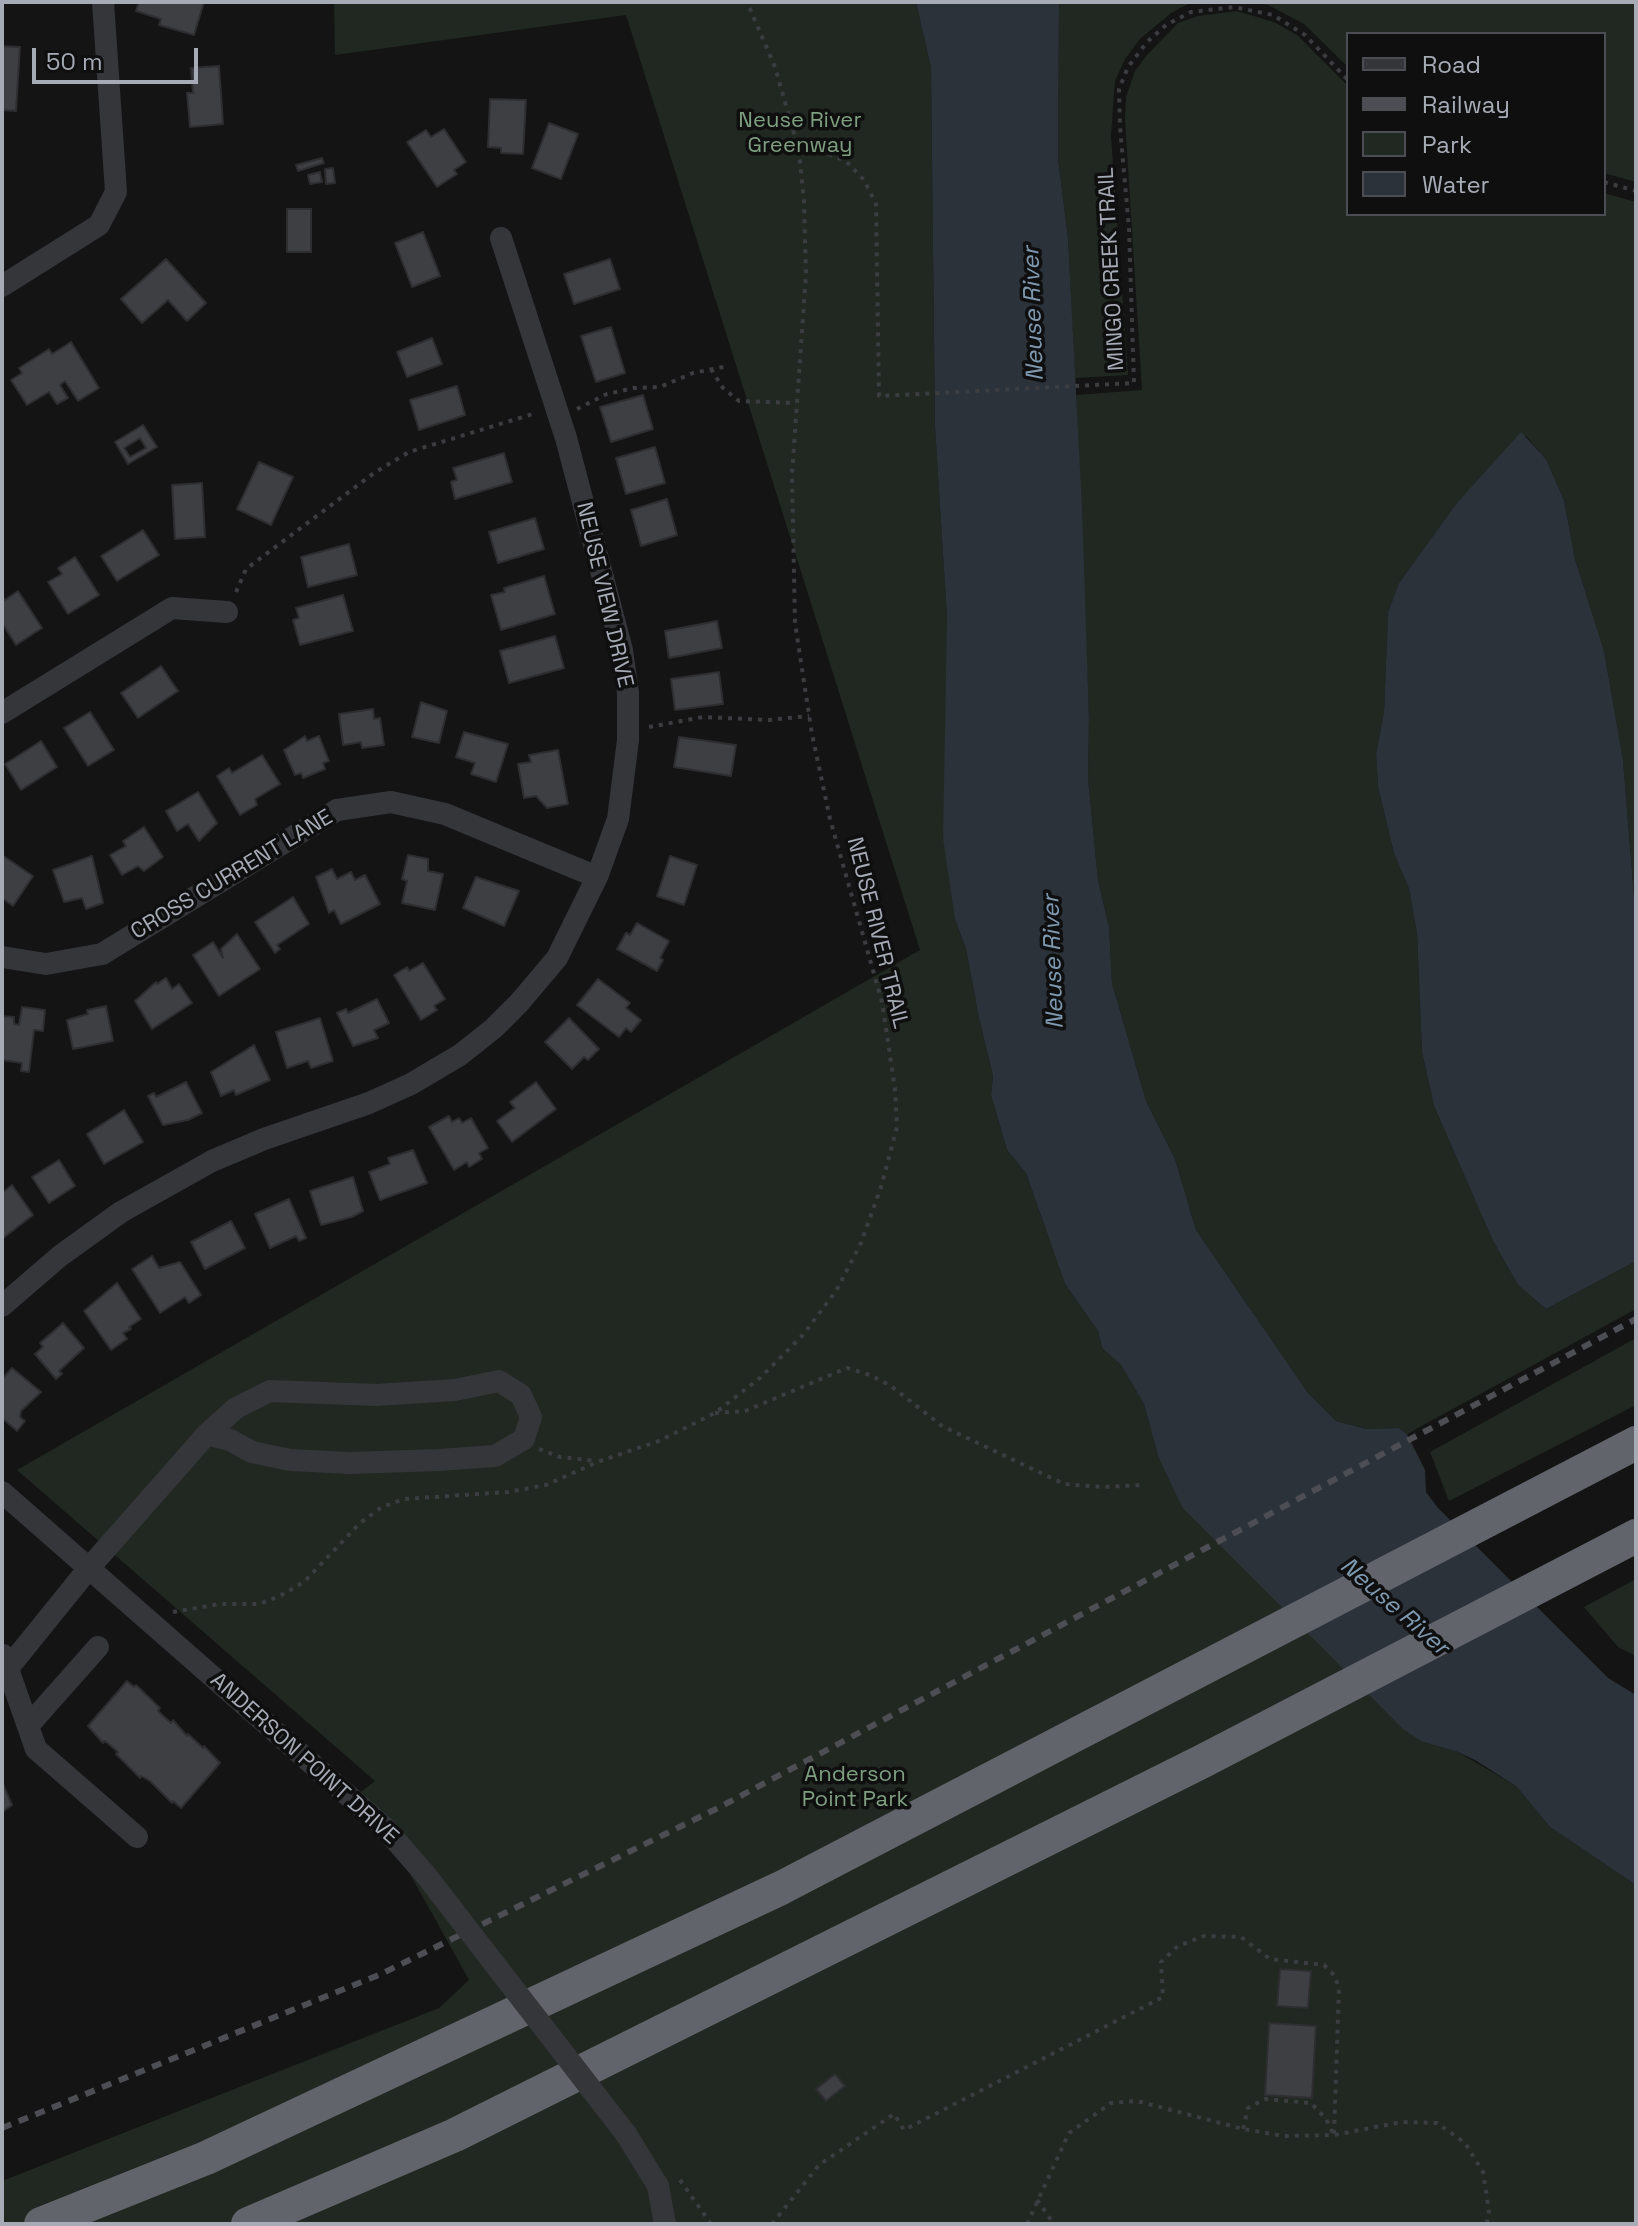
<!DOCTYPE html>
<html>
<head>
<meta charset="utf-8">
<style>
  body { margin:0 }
  #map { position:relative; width:1638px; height:2226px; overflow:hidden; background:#141415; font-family:"Space Grotesk",sans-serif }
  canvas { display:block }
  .frame { position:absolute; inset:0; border:4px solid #a6abb5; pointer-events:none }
  .legend { position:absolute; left:1346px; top:32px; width:260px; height:184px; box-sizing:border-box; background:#0f0f10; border:2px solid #4b4d52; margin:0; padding:10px 14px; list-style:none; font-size:24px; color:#a6abb5 }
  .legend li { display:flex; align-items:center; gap:16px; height:40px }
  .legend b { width:40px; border:2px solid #4b4d52 }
  .scale { position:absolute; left:32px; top:48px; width:166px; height:36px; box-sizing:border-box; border:4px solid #a6abb5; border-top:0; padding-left:10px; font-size:24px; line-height:28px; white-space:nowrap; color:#a6abb5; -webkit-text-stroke:6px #0f0f10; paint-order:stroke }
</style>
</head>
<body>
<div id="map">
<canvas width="1638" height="2226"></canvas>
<div class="frame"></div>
<ul class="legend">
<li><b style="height:10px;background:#35363a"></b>Road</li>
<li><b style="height:10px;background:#4c4e53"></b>Railway</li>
<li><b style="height:22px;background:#202821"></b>Park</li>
<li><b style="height:22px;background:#2b3239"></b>Water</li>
</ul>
<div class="scale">50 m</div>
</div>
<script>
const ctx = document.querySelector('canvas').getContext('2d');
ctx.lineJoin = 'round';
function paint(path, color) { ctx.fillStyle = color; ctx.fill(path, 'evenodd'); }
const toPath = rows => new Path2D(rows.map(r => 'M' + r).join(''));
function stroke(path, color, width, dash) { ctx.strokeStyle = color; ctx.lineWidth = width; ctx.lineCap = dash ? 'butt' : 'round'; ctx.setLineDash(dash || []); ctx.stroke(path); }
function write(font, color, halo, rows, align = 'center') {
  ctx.font = font + ' "Space Grotesk",sans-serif'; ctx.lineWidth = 7; ctx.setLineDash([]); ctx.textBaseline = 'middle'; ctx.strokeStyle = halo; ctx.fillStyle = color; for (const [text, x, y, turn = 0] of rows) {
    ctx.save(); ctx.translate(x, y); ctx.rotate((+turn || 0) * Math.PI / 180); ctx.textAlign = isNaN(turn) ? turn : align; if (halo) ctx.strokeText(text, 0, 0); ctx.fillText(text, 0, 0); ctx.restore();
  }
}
paint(toPath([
  [334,2,916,2,931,68,935,428,947,618,955,919,966,949,979,1018,993,1076,991,1095,1007,1150,1026,1173,1065,1284,1098,1331,1102,1348,1121,1365,1144,1404,1158,1456,1423,1742,1458,1752,1516,1786,1550,1827,1636,1885,1636,2224,2,2224,2,2181,439,2008,469,1980,410,1874,348,1802,375,1781,17,1470,920,950,626,15,335,55],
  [1059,2,1192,2,1171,13,1140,39,1125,59,1115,81,1111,136,1128,375,1075,378,1068,238,1058,159],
  [1255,2,1636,2,1636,182,1604,173,1604,34,1348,34,1348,67,1304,24,1268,5],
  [1237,11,1274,22,1297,35,1348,86,1348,214,1604,214,1604,193,1636,202,1636,921,1623,760,1604,651,1575,559,1564,500,1546,459,1526,436,1456,504,1399,583,1388,612,1384,711,1376,754,1378,787,1394,853,1409,889,1417,933,1422,1052,1434,1106,1493,1241,1518,1285,1546,1309,1636,1261,1636,1309,1407,1434,1399,1428,1366,1429,1336,1421,1308,1393,1196,1230,1175,1159,1146,1101,1112,983,1109,927,1098,880,1088,778,1089,718,1076,395,1142,390,1125,119,1126,97,1135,71,1147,55,1178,23,1198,16],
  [1636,1338,1636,1405,1449,1501,1430,1452],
  [1636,1579,1636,1656,1618,1647,1584,1607]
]), '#202821');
paint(toPath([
  [916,2,1059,2,1058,159,1068,238,1082,507,1089,718,1088,778,1098,880,1109,927,1112,983,1146,1101,1175,1159,1196,1230,1308,1393,1336,1421,1366,1429,1399,1428,1407,1434,1425,1470,1426,1492,1438,1508,1608,1678,1636,1695,1636,1885,1550,1827,1516,1786,1475,1760,1458,1752,1423,1742,1404,1730,1182,1507,1158,1456,1144,1404,1121,1365,1102,1348,1098,1331,1065,1284,1026,1173,1007,1150,991,1095,993,1076,979,1018,966,949,955,919,943,838,947,618,935,428,931,68],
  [1521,432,1546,459,1564,500,1575,559,1604,651,1623,760,1636,921,1636,1261,1546,1309,1518,1285,1493,1241,1434,1106,1422,1052,1417,933,1409,889,1394,853,1378,787,1376,754,1384,711,1388,612,1399,583,1456,504]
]), '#2b3239');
const building = toPath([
  [139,2,204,2,194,35,159,25,161,19,136,11,139,2],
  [2,46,20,47,16,111,2,110,2,46],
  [219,66,223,124,190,127,187,93,193,93,191,68,219,66],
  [490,99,526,100,523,154,501,153,501,148,488,147,490,99],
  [549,123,578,134,561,179,532,168,549,123],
  [444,129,466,162,454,170,457,174,437,187,407,142,426,130,431,137,444,129],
  [322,158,324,163,298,171,296,165,322,158],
  [333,168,335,183,326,184,325,169,333,168],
  [320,172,322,182,310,184,308,175,320,172],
  [287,209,311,209,311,252,287,252,287,209],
  [423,232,440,276,412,287,395,243,423,232],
  [166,259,206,303,187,321,168,300,142,323,121,299,166,259],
  [610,259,620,289,574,304,564,274,610,259],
  [611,327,625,373,596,382,581,336,611,327],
  [432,338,442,364,407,377,397,352,432,338],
  [71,342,99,388,78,401,65,381,60,385,68,398,57,404,49,392,27,405,11,380,22,373,19,368,49,349,52,354,71,342],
  [457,386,465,415,419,430,410,400,457,386],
  [643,395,653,429,611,442,600,407,643,395],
  [143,425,157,447,128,464,115,442,143,425],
  [140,438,146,448,130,457,124,448,140,438],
  [655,447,665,483,626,494,616,458,655,447],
  [504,453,512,482,455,499,451,482,457,480,453,468,504,453],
  [259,462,293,477,271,525,237,509,259,462],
  [202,483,205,537,175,539,172,485,202,483],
  [667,499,677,535,641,546,631,510,667,499],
  [535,518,544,549,498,563,489,532,535,518],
  [143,530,159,555,117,581,101,556,143,530],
  [349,544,357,575,308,587,301,557,349,544],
  [75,557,99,595,68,614,48,582,62,574,58,568,75,557],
  [544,576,555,614,501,630,491,595,505,592,504,588,544,576],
  [18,591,42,628,16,645,2,623,2,596,5,600,18,591],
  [343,595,353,631,300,645,293,620,299,618,296,608,343,595],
  [717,621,722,648,669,658,665,631,717,621],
  [555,636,564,668,509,683,500,651,555,636],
  [161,666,178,691,138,718,121,693,161,666],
  [719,672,723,704,675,710,671,679,719,672],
  [421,702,447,711,439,743,412,737,421,702],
  [373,709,374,719,380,718,384,745,362,748,361,742,343,745,339,714,373,709],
  [90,712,114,750,88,766,64,728,90,712],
  [464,732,508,744,496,782,471,774,475,763,456,757,464,732],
  [305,736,307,741,319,736,329,761,323,763,325,769,303,778,301,773,295,775,284,750,305,736],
  [679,737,736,745,731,776,674,767,679,737],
  [41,741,57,767,21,790,5,764,41,741],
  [558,750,568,804,547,808,536,796,524,798,518,764,531,762,529,755,558,750],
  [262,755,280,784,255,799,257,805,240,815,217,776,229,768,232,773,262,755],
  [198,792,217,823,199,841,188,824,177,831,166,811,198,792],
  [144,827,163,857,144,871,138,866,122,875,110,855,126,846,123,841,144,827],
  [2,855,33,876,13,906,2,898,2,855],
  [408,855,428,859,428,871,443,874,435,910,402,903,407,881,402,879,408,855],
  [92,856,103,903,86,909,82,898,64,902,53,870,92,856],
  [670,856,697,865,684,905,657,896,670,856],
  [332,869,337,879,351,872,355,880,365,875,380,904,341,924,334,910,329,913,316,877,332,869],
  [476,877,519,891,504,926,463,908,476,877],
  [293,897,309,924,277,945,280,949,275,953,255,922,293,897],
  [637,923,669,941,660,958,663,960,657,971,617,949,626,933,630,935,637,923],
  [237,934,260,969,219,996,193,955,213,942,223,958,221,949,237,934],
  [423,963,445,999,434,1006,437,1010,421,1020,394,975,407,967,409,971,423,963],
  [166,978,172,989,179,984,192,1003,152,1029,135,1001,156,982,157,984,166,978],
  [598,979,630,1003,626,1008,641,1020,631,1032,626,1028,619,1037,577,1005,598,979],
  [377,999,389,1023,374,1030,378,1038,353,1046,337,1013,346,1009,348,1013,377,999],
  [106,1006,113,1041,73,1049,67,1020,88,1014,87,1010,106,1006],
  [22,1007,45,1010,43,1031,34,1030,29,1072,21,1071,22,1063,2,1060,2,1016,14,1017,14,1024,19,1025,22,1007],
  [320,1018,333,1061,311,1068,308,1061,287,1068,276,1032,320,1018],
  [569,1018,599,1049,588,1060,584,1057,572,1069,545,1042,569,1018],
  [254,1045,270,1080,236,1095,234,1090,221,1096,211,1072,254,1045],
  [186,1082,202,1113,188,1120,163,1125,148,1096,154,1093,156,1097,186,1082],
  [536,1082,556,1109,512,1142,497,1121,515,1108,510,1102,536,1082],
  [124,1110,143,1142,104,1164,87,1134,124,1110],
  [449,1116,452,1122,459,1118,462,1123,471,1118,488,1148,479,1153,482,1159,469,1167,467,1162,454,1170,429,1127,449,1116],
  [413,1150,427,1183,380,1200,369,1172,390,1164,388,1158,413,1150],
  [59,1160,75,1186,49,1203,32,1177,59,1160],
  [353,1177,363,1211,352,1217,321,1225,310,1191,353,1177],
  [12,1185,33,1215,2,1239,2,1193,12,1185],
  [289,1199,306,1238,299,1241,296,1236,270,1248,255,1214,289,1199],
  [231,1221,245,1248,205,1269,191,1242,231,1221],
  [152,1256,159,1268,180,1262,201,1295,189,1303,185,1297,160,1313,132,1269,152,1256],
  [117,1283,141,1319,129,1327,131,1329,123,1333,127,1339,111,1350,84,1311,117,1283],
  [63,1323,84,1348,59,1371,62,1374,56,1379,35,1354,43,1347,40,1343,63,1323],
  [12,1368,41,1392,21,1411,20,1417,25,1421,17,1431,2,1418,2,1379,12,1368],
  [127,1681,134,1687,136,1685,160,1708,158,1711,171,1723,173,1720,187,1736,188,1734,203,1748,204,1746,220,1763,181,1808,173,1801,172,1803,150,1781,141,1776,140,1778,116,1754,118,1752,105,1741,103,1743,88,1726,127,1681],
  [2,1782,12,1805,2,1812,2,1782],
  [1280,1969,1311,1971,1308,2008,1277,2006,1280,1969],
  [1269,2023,1316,2026,1312,2098,1265,2095,1269,2023],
  [835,2074,845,2086,826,2101,816,2089,835,2074]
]);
paint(building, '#3e3f42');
stroke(building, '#2e2e31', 2);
stroke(toPath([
  [799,151,826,153,846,161,864,180,876,204,879,396,1134,383,1129,229,1120,127,1119,89,1128,67,1147,42,1166,25,1191,12,1234,7,1273,15,1305,35,1348,80],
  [1604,182,1636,191],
  [711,369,723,388,739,401,796,403],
  [577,409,607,394,634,388,660,387,693,373,728,366],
  [236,592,246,569,374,473,409,452,536,413],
  [649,727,703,717,769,720,809,716],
  [715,1413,745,1411,847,1368,870,1375,891,1386,942,1426,1064,1484,1103,1487,1142,1485],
  [539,1449,560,1457,597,1461],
  [173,1612,220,1604,259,1604,280,1596,304,1582,360,1523,382,1507,404,1499,508,1492,546,1485,600,1461,659,1441,715,1413,760,1378,803,1335,836,1291,861,1243,881,1187,897,1127,895,1089,882,1002,830,819,812,734,795,623,792,474,806,274,804,202,799,151,775,67,747,2],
  [1243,2129,1248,2108,1265,2099,1311,2103,1326,2119,1333,2133],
  [680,2180,711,2224],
  [1037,2200,1054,2224],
  [772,2224,819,2165,894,2114,904,2130,1163,1997,1161,1962,1178,1946,1204,1936,1241,1937,1270,1959,1324,1965,1334,1975,1339,1988,1334,2135],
  [1027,2224,1069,2133,1111,2103,1137,2101,1243,2129,1284,2136,1334,2135,1402,2122,1437,2123,1465,2143,1483,2172,1489,2211,1487,2224]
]), '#3b3d41', 4, [4, 6]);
stroke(toPath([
  [2,286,99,225,116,192,103,2],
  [2,713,172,608,227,612],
  [2,957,46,964,102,954,337,810,391,802,445,814,597,877],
  [2,1306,60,1256,121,1212,212,1161,264,1139,369,1103,411,1084,460,1055,494,1028,519,1003,557,958,597,877,618,819,628,740,628,693,622,650,566,438,501,238],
  [2,1492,384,1827,425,1874],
  [3,1655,36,1749,137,1837],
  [2,1670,9,1667,89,1568,207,1434,236,1408,270,1391,376,1395,455,1390,499,1381,521,1395,531,1417,524,1439,495,1456,439,1460,350,1463,290,1460,252,1452,230,1440,207,1434],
  [28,1726,98,1647],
  [626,2134,658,2186,665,2224]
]), '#35363a', 22);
stroke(toPath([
  [41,2224,206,2158,781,1888,1636,1443],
  [248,2224,455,2135,1203,1761,1636,1536]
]), '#61646b', 34);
stroke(toPath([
  [2,2128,381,1974,716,1809,1636,1319]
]), '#4c4e53', 6, [10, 8]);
stroke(toPath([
  [425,1874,626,2134]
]), '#35363a', 22);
write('22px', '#7e9f80', '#0f0f10', [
  ["Neuse River",800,121],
  ["Greenway",800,146],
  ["Anderson",855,1775],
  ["Point Park",855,1800]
]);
write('22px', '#a6abb5', '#0f0f10', [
  ["MINGO CREEK TRAIL",1112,269,-93],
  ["NEUSE VIEW DRIVE",604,595,77],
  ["CROSS CURRENT LANE",232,875,-31],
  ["NEUSE RIVER TRAIL",877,933,76],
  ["ANDERSON POINT DRIVE",304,1759,42]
]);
write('italic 24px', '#7e98af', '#0f0f10', [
  ["Neuse River",1034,314,-92],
  ["Neuse River",1054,962,-92],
  ["Neuse River",1394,1607,41]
]);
</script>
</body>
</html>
